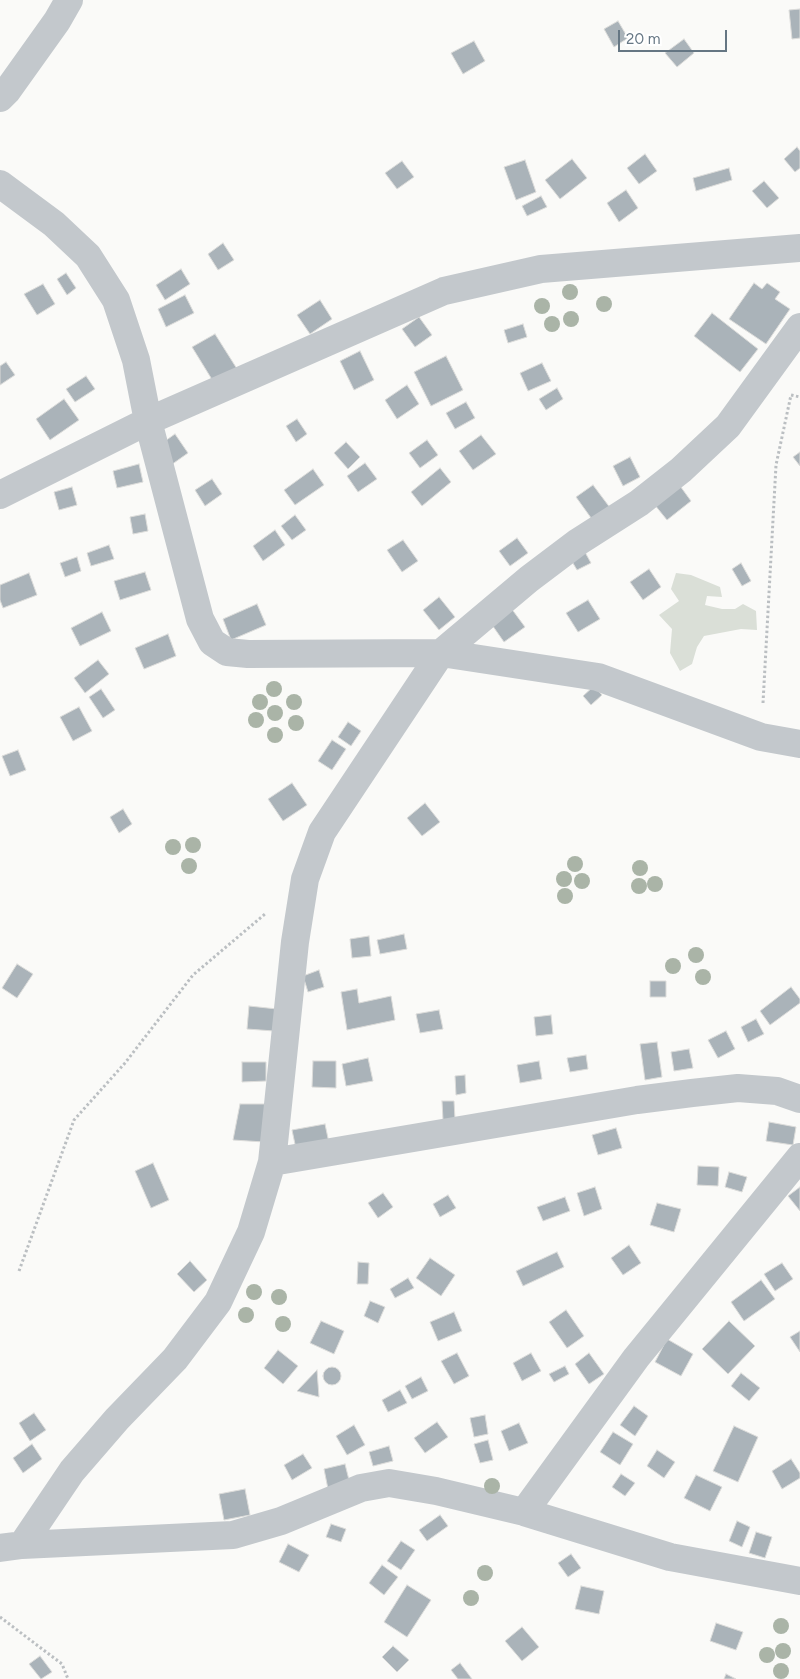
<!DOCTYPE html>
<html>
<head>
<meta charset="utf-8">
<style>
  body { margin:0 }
  #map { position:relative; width:800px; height:1679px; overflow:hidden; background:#fafaf8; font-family:Figtree,sans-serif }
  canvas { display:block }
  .scale { position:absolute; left:618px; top:30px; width:109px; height:22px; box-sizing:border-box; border:2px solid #657683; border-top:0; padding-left:6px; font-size:15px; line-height:18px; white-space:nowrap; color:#657683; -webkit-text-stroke:4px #fff; paint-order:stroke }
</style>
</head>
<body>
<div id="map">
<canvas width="800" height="1679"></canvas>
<div class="scale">20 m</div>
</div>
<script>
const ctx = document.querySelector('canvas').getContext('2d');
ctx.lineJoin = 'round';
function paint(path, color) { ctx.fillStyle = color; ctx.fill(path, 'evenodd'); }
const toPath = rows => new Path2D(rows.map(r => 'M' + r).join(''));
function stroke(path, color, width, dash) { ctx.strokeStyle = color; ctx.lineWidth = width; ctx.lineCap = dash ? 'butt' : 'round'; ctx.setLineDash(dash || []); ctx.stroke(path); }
paint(toPath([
  [676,573,691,575,720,587,722,597,707,596,705,605,722,609,735,609,743,604,756,611,757,630,741,629,704,636,697,647,692,664,680,671,670,653,672,629,659,615,679,601,671,589]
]), '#dadfd7');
const building = toPath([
  [800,9,800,38,792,39,789,10,800,9],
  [618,21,628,38,614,47,604,29,618,21],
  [684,39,694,53,677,67,665,53,684,39],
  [474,41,485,61,463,74,451,53,474,41],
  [797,147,800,151,800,168,795,172,784,159,797,147],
  [645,154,657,171,639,184,627,168,645,154],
  [572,159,587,178,560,199,545,180,572,159],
  [525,160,536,192,516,200,504,167,525,160],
  [402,161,414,177,397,189,385,173,402,161],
  [729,168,732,180,696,191,693,178,729,168],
  [764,181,779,198,767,208,752,191,764,181],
  [626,190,638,208,619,222,607,203,626,190],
  [541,196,547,207,527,216,522,206,541,196],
  [223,243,234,260,218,270,208,254,223,243],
  [181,269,190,284,165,300,156,285,181,269],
  [66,273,76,288,67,295,57,279,66,273],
  [754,283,762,289,767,283,780,292,775,299,790,309,766,344,729,319,754,283],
  [43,284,55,304,37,315,24,294,43,284],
  [185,295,194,313,166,327,158,309,185,295],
  [320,300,332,319,310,334,297,315,320,300],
  [712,313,758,349,740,372,694,336,712,313],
  [419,317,432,335,415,347,402,329,419,317],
  [523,324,527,337,508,343,504,330,523,324],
  [215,334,239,372,216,386,192,347,215,334],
  [360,351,374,380,354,390,340,361,360,351],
  [446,356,463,390,431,406,414,372,446,356],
  [6,362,15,375,0,385,0,366,6,362],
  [542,363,551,381,528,391,520,373,542,363],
  [86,376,95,389,75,402,66,389,86,376],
  [407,385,419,404,397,419,385,400,407,385],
  [557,388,563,399,546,410,539,399,557,388],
  [64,399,79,420,50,440,36,419,64,399],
  [466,402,475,418,455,429,446,413,466,402],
  [297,419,307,434,296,442,286,426,297,419],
  [175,434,188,453,171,465,158,446,175,434],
  [481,435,496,454,473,470,459,451,481,435],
  [427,440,438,455,420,468,409,453,427,440],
  [346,442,360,457,348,469,334,453,346,442],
  [800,452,800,466,793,457,800,452],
  [630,457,640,477,623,486,613,466,630,457],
  [365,463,377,479,358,492,347,476,365,463],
  [139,464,143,482,117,488,113,471,139,464],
  [440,468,451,482,422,506,411,492,440,468],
  [313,469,324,485,295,505,284,490,313,469],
  [212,479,222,494,205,506,195,490,212,479],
  [675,479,691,501,667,520,650,499,675,479],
  [593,485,611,509,594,522,576,497,593,485],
  [72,487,77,505,59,510,54,492,72,487],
  [145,514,148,531,133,534,130,517,145,514],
  [295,515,306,530,292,540,281,526,295,515],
  [275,530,285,545,263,561,253,546,275,530],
  [517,538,528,553,510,566,499,551,517,538],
  [403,540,418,561,402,572,387,550,403,540],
  [109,545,114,559,91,566,87,553,109,545],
  [581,545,591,563,577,570,567,553,581,545],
  [77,557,81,571,65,577,60,563,77,557],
  [741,563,751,581,742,586,732,569,741,563],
  [649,569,661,587,643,600,630,582,649,569],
  [145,572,151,590,120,600,114,581,145,572],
  [29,573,37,595,3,608,0,600,0,585,29,573],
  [439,597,455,617,439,630,423,610,439,597],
  [588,600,600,619,578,632,566,613,588,600],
  [257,604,266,625,231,640,223,619,257,604],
  [511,608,525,627,504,642,490,622,511,608],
  [102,612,111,631,80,646,71,628,102,612],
  [168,634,176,656,144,669,135,648,168,634],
  [98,660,109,674,85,693,74,678,98,660],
  [594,686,602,695,591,705,583,696,594,686],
  [101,689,115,710,103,718,89,697,101,689],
  [79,707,92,731,73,741,60,717,79,707],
  [348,722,361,731,351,746,338,737,348,722],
  [332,740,346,749,332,770,318,761,332,740],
  [18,750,26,770,10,776,2,756,18,750],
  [292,783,307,805,283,821,268,799,292,783],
  [425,803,440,822,422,836,407,818,425,803],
  [123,809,132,824,119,833,110,817,123,809],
  [404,934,407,949,380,954,377,940,404,934],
  [369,936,371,956,352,958,350,939,369,936],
  [17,964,33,974,17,998,2,988,17,964],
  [319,970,324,987,308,992,303,976,319,970],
  [650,981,666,981,666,997,650,997,650,981],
  [791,987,800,999,800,1003,770,1025,760,1011,791,987],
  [357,989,359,1003,391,996,395,1020,347,1030,341,992,357,989],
  [249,1006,277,1009,274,1031,247,1029,249,1006],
  [439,1010,443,1029,420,1033,416,1014,439,1010],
  [551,1015,553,1034,536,1036,534,1017,551,1015],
  [756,1019,764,1034,748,1042,741,1027,756,1019],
  [726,1031,735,1049,718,1058,708,1040,726,1031],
  [657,1042,662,1077,645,1080,640,1044,657,1042],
  [689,1049,693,1068,674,1071,671,1052,689,1049],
  [586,1055,588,1069,570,1072,567,1058,586,1055],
  [368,1058,373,1081,346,1086,342,1064,368,1058],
  [313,1061,336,1061,336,1088,312,1087,313,1061],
  [539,1061,542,1079,520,1083,517,1065,539,1061],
  [242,1062,266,1062,266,1081,242,1082,242,1062],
  [465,1075,466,1093,456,1095,455,1076,465,1075],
  [442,1101,454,1101,455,1119,443,1120,442,1101],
  [240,1104,268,1104,264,1142,233,1140,240,1104],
  [769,1122,796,1127,793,1145,766,1141,769,1122],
  [325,1124,329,1143,296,1149,292,1130,325,1124],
  [616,1128,622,1148,598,1155,592,1135,616,1128],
  [153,1163,169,1200,151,1208,135,1171,153,1163],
  [698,1166,719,1167,718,1186,697,1185,698,1166],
  [729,1172,747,1177,742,1192,725,1187,729,1172],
  [595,1187,602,1209,584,1216,577,1193,595,1187],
  [800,1187,800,1211,788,1196,800,1187],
  [383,1193,393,1207,378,1218,368,1203,383,1193],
  [448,1195,456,1208,440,1217,433,1204,448,1195],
  [565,1197,570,1211,543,1221,537,1207,565,1197],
  [657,1203,681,1209,674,1232,650,1225,657,1203],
  [629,1245,641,1263,623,1275,611,1258,629,1245],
  [557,1252,564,1267,523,1286,516,1271,557,1252],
  [430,1258,455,1275,441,1296,416,1278,430,1258],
  [190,1261,207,1280,194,1292,177,1274,190,1261],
  [358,1262,369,1263,368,1284,357,1284,358,1262],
  [782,1263,793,1279,775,1291,764,1274,782,1263],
  [408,1278,414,1288,395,1298,390,1289,408,1278],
  [761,1280,775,1299,744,1321,731,1302,761,1280],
  [370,1301,385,1307,378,1323,364,1316,370,1301],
  [566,1310,584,1336,567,1348,549,1322,566,1310],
  [454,1312,462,1331,438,1341,430,1322,454,1312],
  [321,1321,344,1331,334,1354,310,1343,321,1321],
  [729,1321,755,1346,728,1374,702,1349,729,1321],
  [800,1331,800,1352,790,1337,800,1331],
  [667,1339,693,1354,681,1376,655,1362,667,1339],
  [278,1350,298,1366,283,1384,264,1368,278,1350],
  [457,1353,469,1376,454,1384,441,1361,457,1353],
  [531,1353,541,1371,522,1381,513,1363,531,1353],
  [589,1353,604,1374,589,1384,575,1364,589,1353],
  [565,1366,569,1374,554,1382,549,1374,565,1366],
  '323 1376a9 9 0 1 1 18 0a9 9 0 1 1-18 0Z',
  [317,1370,319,1397,297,1391,317,1370],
  [741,1373,760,1388,749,1401,731,1386,741,1373],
  [421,1377,428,1391,412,1399,405,1386,421,1377],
  [400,1390,407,1403,388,1412,382,1400,400,1390],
  [634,1406,648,1416,635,1436,620,1425,634,1406],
  [34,1413,46,1430,30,1441,19,1423,34,1413],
  [485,1415,488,1434,474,1437,470,1418,485,1415],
  [437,1422,448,1437,425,1453,414,1438,437,1422],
  [519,1423,528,1443,509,1451,501,1431,519,1423],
  [354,1425,365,1445,347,1455,336,1436,354,1425],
  [734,1426,758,1437,738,1482,713,1471,734,1426],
  [613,1432,633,1444,620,1465,600,1452,613,1432],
  [488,1440,493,1460,480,1463,474,1444,488,1440],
  [32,1444,42,1459,23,1473,13,1458,32,1444],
  [389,1446,393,1461,373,1466,369,1452,389,1446],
  [657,1450,675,1462,664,1478,647,1466,657,1450],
  [303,1454,312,1468,292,1480,284,1465,303,1454],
  [791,1459,800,1473,800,1478,782,1489,772,1471,791,1459],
  [345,1464,350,1484,328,1489,324,1469,345,1464],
  [621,1474,635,1483,625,1496,612,1487,621,1474],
  [696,1475,722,1487,710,1511,684,1498,696,1475],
  [245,1489,250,1515,224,1520,219,1494,245,1489],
  [440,1515,448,1526,427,1541,419,1530,440,1515],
  [737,1521,750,1527,742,1547,729,1541,737,1521],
  [331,1524,346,1529,341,1542,326,1537,331,1524],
  [756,1532,772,1537,765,1558,749,1553,756,1532],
  [401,1541,415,1550,401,1570,387,1561,401,1541],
  [288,1544,309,1555,299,1572,279,1562,288,1544],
  [571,1554,581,1568,568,1577,558,1563,571,1554],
  [382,1565,398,1577,384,1595,369,1583,382,1565],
  [407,1585,431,1600,407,1637,384,1622,407,1585],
  [581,1586,604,1591,599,1614,575,1609,581,1586],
  [716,1623,743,1632,736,1650,710,1641,716,1623],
  [522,1627,539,1647,522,1661,505,1641,522,1627],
  [393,1646,409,1660,397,1672,382,1657,393,1646],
  [40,1656,52,1672,41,1679,29,1664,40,1656],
  [460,1663,472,1679,458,1679,451,1670,460,1663],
  [726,1674,736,1679,724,1679,726,1674]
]);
paint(building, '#aab3b9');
stroke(building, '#dcdcda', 1);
stroke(toPath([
  [763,703,776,465,791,395,800,397],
  [19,1271,74,1120,125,1063,193,975,265,914],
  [0,1617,62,1664,68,1679]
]), '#bbbfc2', 3, [2.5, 2.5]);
stroke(toPath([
  [0,98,7,91,57,21,69,0],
  [0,184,54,224,88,256,116,300,136,360,148,421,200,619,212,642,227,652,248,654,441,653,598,677,761,737,800,744],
  [0,495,148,421,444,291,541,269,800,248],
  [272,1162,637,1100,692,1093,738,1088,777,1091,800,1099],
  [524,1512,636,1358,800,1157],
  [22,1545,72,1471,117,1419,175,1359,218,1302,251,1232,272,1162,295,942,305,879,322,832,441,653,529,579,578,542,639,503,681,470,728,426,800,327],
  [0,1548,22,1545,233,1535,281,1521,361,1488,389,1483,436,1491,524,1512,670,1557,800,1581]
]), '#c3c8cc', 28);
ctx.fillStyle = '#aab4a7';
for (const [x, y] of [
  [570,292],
  [604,304],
  [542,306],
  [571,319],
  [552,324],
  [274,689],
  [260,702],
  [294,702],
  [275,713],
  [256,720],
  [296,723],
  [275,735],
  [193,845],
  [173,847],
  [575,864],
  [189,866],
  [640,868],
  [564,879],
  [582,881],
  [655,884],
  [639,886],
  [565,896],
  [696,955],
  [673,966],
  [703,977],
  [254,1292],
  [279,1297],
  [246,1315],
  [283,1324],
  [492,1486],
  [485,1573],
  [471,1598],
  [781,1626],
  [783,1651],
  [767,1655],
  [781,1671]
]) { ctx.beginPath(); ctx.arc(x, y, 8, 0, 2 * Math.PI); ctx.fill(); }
</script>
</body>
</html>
